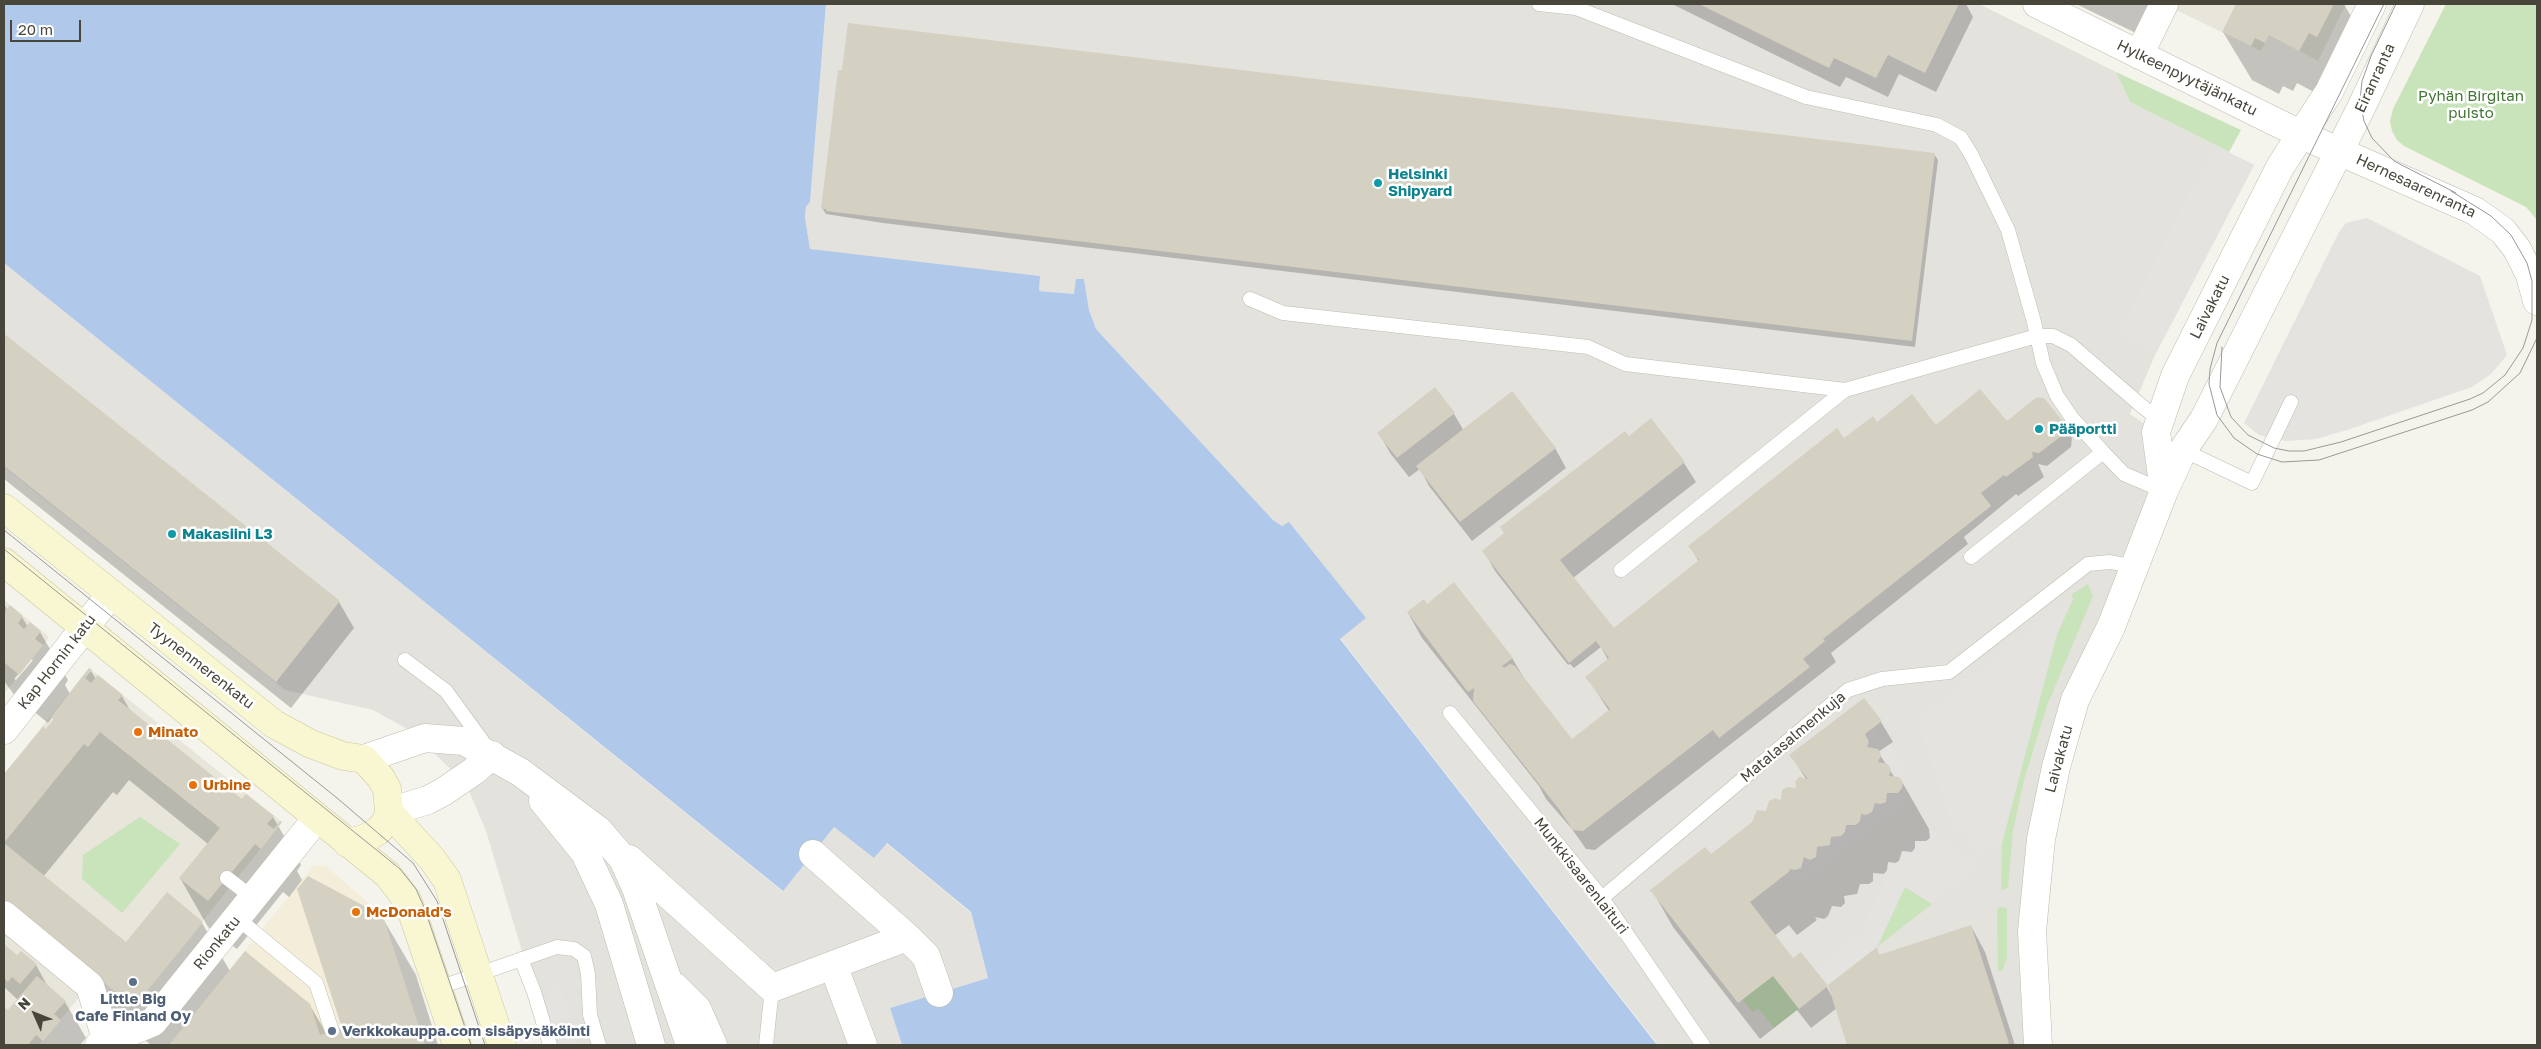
<!DOCTYPE html>
<html>
<head>
<meta charset="utf-8">
<style>
  body { margin:0 }
  #map { position:relative; width:2541px; height:1049px; overflow:hidden; background:#f4f3ec; font-family:"Golos Text",sans-serif }
  canvas { display:block }
  .frame { position:absolute; inset:0; border:5px solid #48453a; pointer-events:none }
  .north { position:absolute; left:10px; top:989px; width:50px; height:50px; -webkit-text-stroke:4px #fff; paint-order:stroke; rotate:314deg; font-size:14px; font-weight:700; line-height:20px; text-align:center; color:#48453a }
  .north::after { content:''; display:block; margin:auto; width:18px; height:22px; background:#48453a; clip-path:polygon(50% 0,100% 100%,50% 72%,0 100%) }
  .scale { position:absolute; left:10px; top:20px; width:71px; height:22px; box-sizing:border-box; border:2px solid #48453a; border-top:0; padding-left:6px; font-size:15px; line-height:18px; white-space:nowrap; color:#48453a; -webkit-text-stroke:4px #fff; paint-order:stroke }
</style>
</head>
<body>
<div id="map">
<canvas width="2541" height="1049"></canvas>
<div class="frame"></div>
<div class="north">N</div>
<div class="scale">20 m</div>
</div>
<script>
const ctx = document.querySelector('canvas').getContext('2d');
ctx.lineJoin = 'round';
function paint(path, color) { ctx.fillStyle = color; ctx.fill(path, 'evenodd'); }
const toPath = rows => new Path2D(rows.map(r => 'M' + r).join(''));
function stroke(path, color, width, dash) { ctx.strokeStyle = color; ctx.lineWidth = width; ctx.lineCap = dash ? 'butt' : 'round'; ctx.setLineDash(dash || []); ctx.stroke(path); }
function write(font, color, halo, rows, align = 'center') {
  ctx.font = font + ' "Golos Text",sans-serif'; ctx.lineWidth = 5; ctx.setLineDash([]); ctx.textBaseline = 'middle'; ctx.strokeStyle = halo; ctx.fillStyle = color; for (const [text, x, y, turn = 0] of rows) {
    ctx.save(); ctx.translate(x, y); ctx.rotate((+turn || 0) * Math.PI / 180); ctx.textAlign = isNaN(turn) ? turn : align; if (halo) ctx.strokeText(text, 0, 0); ctx.fillText(text, 0, 0); ctx.restore();
  }
}
paint(toPath([
  [2174,4,2346,4,2318,61,2269,35,2261,51,2172,8],
  [4,600,49,637,4,694],
  [89,668,282,822,134,1007,4,901,4,774],
  [4,928,83,993,39,1045,4,1045]
]), '#e8e6db');
paint(toPath([
  [313,866,326,866,383,916,425,1045,169,1045]
]), '#f3edda');
paint(toPath([
  [826,4,1979,4,2116,72,2130,102,2254,165,2155,355,2130,414,2156,432,2164,491,2056,767,2038,1045,1658,1045,1340,638,1366,618,1289,523,1282,526,1273,520,1096,329,1089,310,1084,279,1075,294,1039,291,1040,276,810,250,805,218,806,208,810,202],
  [4,263,782,891,834,827,874,858,886,843,971,913,988,978,890,1008,902,1045,550,1045,486,831,466,784,411,731,373,710,285,690,4,467]
]), '#e4e2dd');
paint(toPath([
  [2446,4,2537,4,2537,220,2526,207,2404,146,2397,140,2392,131,2390,121,2393,109],
  [2116,72,2241,130,2229,152,2130,102],
  [2088,584,2093,596,2047,706,2024,780,2013,831,2008,888,2001,890,2002,843,2042,688,2057,634,2073,599,2071,595],
  [140,817,180,844,122,913,82,879,83,855],
  [1905,887,1932,904,1877,947],
  [1999,907,2007,908,2007,958,2002,971,1998,971,1997,910],
  [1773,976,1799,1009,1774,1028,1758,1008,1753,1012,1742,999]
]), '#c9e4ba');
paint(toPath([
  [2214,145,2254,165,2155,355,2117,335],
  [2367,218,2480,276,2507,355,2491,374,2472,387,2350,429,2316,439,2286,441,2259,435,2244,423,2339,232,2346,223],
  [2071,595,2073,599,2057,634,2002,843,1974,855,1965,830,1955,833,1915,715,1925,712],
  [1874,727,1907,767,1896,776,1890,777,1860,738],
  [1896,786,1908,800,1800,883,1789,869],
  [1927,827,1974,859,1978,867,1932,904,1905,887,1877,947,1828,985,1815,970,1860,933,1887,876,1898,858],
  [558,979,579,1045,550,1045,539,1011]
]), '#e4e3e0');
paint(toPath([
  [4,4,826,4,810,202,806,207,805,218,810,249,1040,276,1039,291,1074,294,1076,279,1084,279,1089,310,1096,329,1273,520,1282,526,1289,522,1366,618,1340,639,1657,1045,902,1045,890,1008,988,978,971,912,887,843,874,858,834,827,783,891,4,263]
]), '#b0c8ea');
paint(toPath([
  [1672,4,1966,4,1973,17,1936,92,1899,74,1888,97,1846,77,1840,87],
  [2076,4,2156,4,2140,35],
  [2238,4,2344,4,2366,43,2327,99,2297,83,2293,91,2283,86,2279,94,2252,80,2223,32],
  [1934,154,1938,160,1915,347,883,223,826,214,822,208],
  [6,336,339,602,354,628,291,708,4,479,4,339],
  [1981,391,2007,423,2064,424,2072,438,2071,447,2047,466,2038,464,2044,477,2018,496,2016,494,1964,537,1968,544,1831,653,1836,662,1595,850,1586,849,1572,829,1546,799,1539,786,1422,638,1408,613,1426,605,1512,658,1524,678,1571,741,1609,711,1587,677,1608,660,1601,647,1574,668,1570,664,1568,665,1495,571,1484,551,1651,420,1684,463,1696,482,1573,578,1613,629,1699,562,1690,546,1844,440,1877,423,1936,427],
  [1454,414,1464,431,1555,448,1566,468,1472,541,1429,486,1420,469,1409,477,1390,453,1379,433],
  [4,603,7,610,22,617,28,627,40,632,68,680,65,685,70,694,91,671,96,679,122,696,131,712,242,801,246,796,273,817,301,865,297,871,302,880,289,897,283,892,237,949,208,927,180,878,208,844,129,780,117,795,113,792,43,877,126,944,202,923,230,971,309,1004,327,1034,344,1028,382,917,416,975,438,1045,151,1045,4,925,4,776,42,729,47,730,54,720,52,717,48,723,15,696,4,681],
  [31,659,33,660,16,680,14,679],
  [1864,700,1881,722,1893,742,1878,752,1895,778,1901,780,1929,829,1930,838,1926,841,1915,841,1915,848,1912,852,1902,851,1899,861,1895,863,1888,862,1887,870,1884,874,1873,873,1873,881,1869,884,1860,884,1857,894,1844,896,1845,903,1841,907,1832,906,1828,916,1824,919,1815,917,1817,920,1797,935,1789,925,1774,936,1793,960,1827,987,1831,995,1876,949,1880,956,1971,926,1985,952,2015,1045,1849,1045,1837,1008,1811,1028,1797,1010,1760,1039,1673,927,1652,890,1711,856,1797,790,1797,780,1802,778,1806,779,1791,755],
  [4,946,17,957,36,965,47,985,65,1002,86,1038,80,1045,4,1045,4,1008,8,1012,18,1000,4,987]
]), '#0003');
paint(toPath([
  [1699,4,1959,4,1925,73,1888,55,1876,78,1834,58,1829,68],
  [2236,4,2334,4,2317,37,2309,33,2299,51,2269,35,2265,43,2255,38,2251,46,2222,32],
  [848,23,1935,153,1912,341,826,211,826,209,821,209,838,70,842,70],
  [6,335,340,601,276,682,4,466,4,337],
  [1435,387,1455,413,1397,458,1377,433],
  [1980,389,2007,421,2037,397,2044,398,2065,424,2064,434,2039,453,2032,452,2033,457,2006,477,2004,475,1981,493,1991,506,1823,639,1825,641,1803,659,1810,667,1719,738,1713,730,1583,831,1573,830,1559,809,1473,701,1474,688,1468,692,1407,612,1424,599,1427,604,1454,582,1513,658,1502,666,1504,668,1510,664,1515,666,1572,739,1610,709,1585,677,1609,658,1596,641,1569,663,1482,551,1504,533,1500,527,1625,431,1629,436,1651,418,1685,462,1560,560,1614,628,1699,560,1688,546,1837,428,1844,438,1873,416,1877,422,1912,394,1936,425],
  [1512,391,1556,448,1460,522,1416,466],
  [10,605,23,616,18,623,24,629,30,622,41,631,35,639,43,645,19,675,4,662,4,613],
  [89,668,92,670,85,678,91,683,98,675,123,695,118,700,218,780,242,799,246,794,274,816,267,824,274,829,280,821,282,822,261,849,255,844,208,901,179,878,220,828,100,732,88,747,84,744,4,843,126,942,167,892,203,922,134,1007,4,901,4,774,42,728,43,726,46,729,54,719,51,717],
  [1864,698,1882,721,1865,734,1869,742,1867,747,1878,749,1881,755,1878,762,1888,764,1891,770,1889,776,1899,777,1903,782,1902,788,1898,793,1887,793,1886,802,1881,804,1875,803,1872,812,1866,815,1861,814,1860,821,1856,825,1846,825,1845,832,1841,836,1831,837,1830,845,1817,847,1816,857,1810,860,1804,857,1801,868,1795,870,1789,869,1790,871,1750,902,1793,958,1801,952,1828,986,1799,1009,1773,976,1738,1003,1650,890,1705,847,1711,854,1752,822,1757,810,1766,811,1769,801,1775,798,1781,800,1782,790,1788,787,1796,788,1795,782,1799,777,1808,779,1789,755],
  [308,876,383,916,425,1045,169,1045,245,951,310,1004,320,1035,342,1028,297,889],
  [1971,925,2009,1043,2003,1045,1847,1045,1828,985,1877,947,1879,955],
  [4,944,17,955,21,951,37,964,20,984,12,977,8,982,4,978],
  [37,976,66,1001,54,1014,61,1020,43,1041,36,1035,28,1045,4,1045,4,1007,8,1010]
]), '#d5d1c2');
const lane = toPath([
  [1539,4,1576,8,1806,97,1937,125,1961,138,1972,156,2008,230,2034,322,2043,363,2057,396,2072,418,2103,452],
  [1250,299,1283,313,1588,347,1625,364,1845,390,2037,336,2053,336,2071,345,2143,407,2160,420],
  [2183,450,2252,483,2291,402],
  [1971,557,2103,452,2124,474,2164,491],
  [1621,570,1845,390],
  [405,660,446,691,486,746],
  [1450,713,1602,898,1703,1045],
  [227,878,253,898],
  [1602,898,1848,690,1882,679,1949,672,2088,564,2110,562,2136,567],
  [237,918,316,983,332,1031],
  [521,959,534,992,550,1045],
  [438,988,557,947,574,949,584,956,588,974,590,1015,599,1045],
  [766,1045,772,988]
]);
const street = toPath([
  [2037,4,2302,135,2475,211,2503,231,2517,249,2530,275,2537,301],
  [2139,55,2164,4],
  [2164,491,2156,432,2175,376,2280,167,2329,92,2372,4],
  [4,730,111,594],
  [364,759,425,738,464,741,520,772,598,830,623,859,636,888,690,1045],
  [543,801,585,853,609,904,651,1045],
  [389,812,428,800,443,792,474,771,492,755],
  [813,854,907,937],
  [629,859,772,988,907,937,926,956,939,993],
  [4,915,90,986,107,1042],
  [833,965,863,1045],
  [675,987,697,1009,713,1045],
  [99,1045,153,1022,317,818],
  [2038,1045,2032,931,2041,839,2056,767,2075,700,2111,627,2164,491,2183,450,2204,419,2361,108,2410,4]
]);
const secondary = toPath([
  [4,508,274,724,311,744,343,756,364,759,381,778,387,789,389,812,386,822,378,831,364,839,347,843],
  [4,562,388,875,407,900,412,912,457,1045],
  [389,812,432,859,447,880,502,1045]
]);
stroke(lane, '#bfbcaf', 15);
stroke(street, '#bfbcaf', 29);
stroke(secondary, '#ccc89f', 29);
stroke(lane, '#fff', 14);
stroke(street, '#fff', 28);
stroke(secondary, '#f9f7d1', 28);
stroke(toPath([
  [2384,4,2217,343,2210,369,2209,384,2217,415,2234,438,2257,454,2282,462,2319,460,2472,410,2488,402,2520,373,2537,338],
  [2396,4,2371,56,2362,81,2360,101,2364,121,2372,138,2394,161,2456,193],
  [2222,347,2220,387,2231,417,2248,435,2274,448,2289,451,2304,451,2341,442,2470,399,2483,393,2505,375,2523,348,2532,320,2532,281,2527,263,2511,235,2491,216,2451,191],
  [4,530,337,798,413,863,437,901,485,1045],
  [4,549,400,869,416,889,424,907,471,1045]
]), '#999', 1);
for (const [x, y, r, color] of [
  [1378,183,5,"#0f9aa8"],
  [2039,429,5,"#0f9aa8"],
  [172,534,5,"#0f9aa8"],
  [138,732,5,"#e8710a"],
  [193,785,5,"#e8710a"],
  [356,912,5,"#e8710a"],
  [133,982,5,"#5c6f8a"],
  [332,1031,5,"#5c6f8a"]
]) { const dot = new Path2D(); dot.arc(x, y, r, 0, 2 * Math.PI); ctx.fillStyle = color; ctx.fill(dot); stroke(dot, '#fff', 2); }
write('15px', '#48453a', '#fff', [
  ["Hylkeenpyytäjänkatu",2187,78,26],
  ["Eiranranta",2375,78,-65],
  ["Hernesaarenranta",2416,186,25],
  ["Laivakatu",2210,307,-63],
  ["Kap Hornin katu",57,662,-52],
  ["Tyynenmerenkatu",201,666,38],
  ["Matalasalmenkuja",1793,737,-40],
  ["Laivakatu",2059,759,-75],
  ["Munkkisaarenlaituri",1581,876,52],
  ["Rionkatu",217,943,-51]
]);
write('15px', '#407533', '#fff', [
  ["Pyhän Birgitan",2471,96],
  ["puisto",2471,113]
]);
write('bold 15px', '#0d838f', '#fff', [
  ["Helsinki",1388,174],
  ["Shipyard",1388,191],
  ["Pääportti",2049,429],
  ["Makasiini L3",182,534]
], 'left');
write('bold 15px', '#c56008', '#fff', [
  ["Minato",148,732],
  ["Urbine",203,785],
  ["McDonald's",366,912]
], 'left');
write('bold 15px', '#4e5e75', '#fff', [
  ["Little Big",133,999],
  ["Cafe Finland Oy",133,1016],
  ["Verkkokauppa.com sisäpysäköinti",342,1031,"left"]
]);
</script>
</body>
</html>
